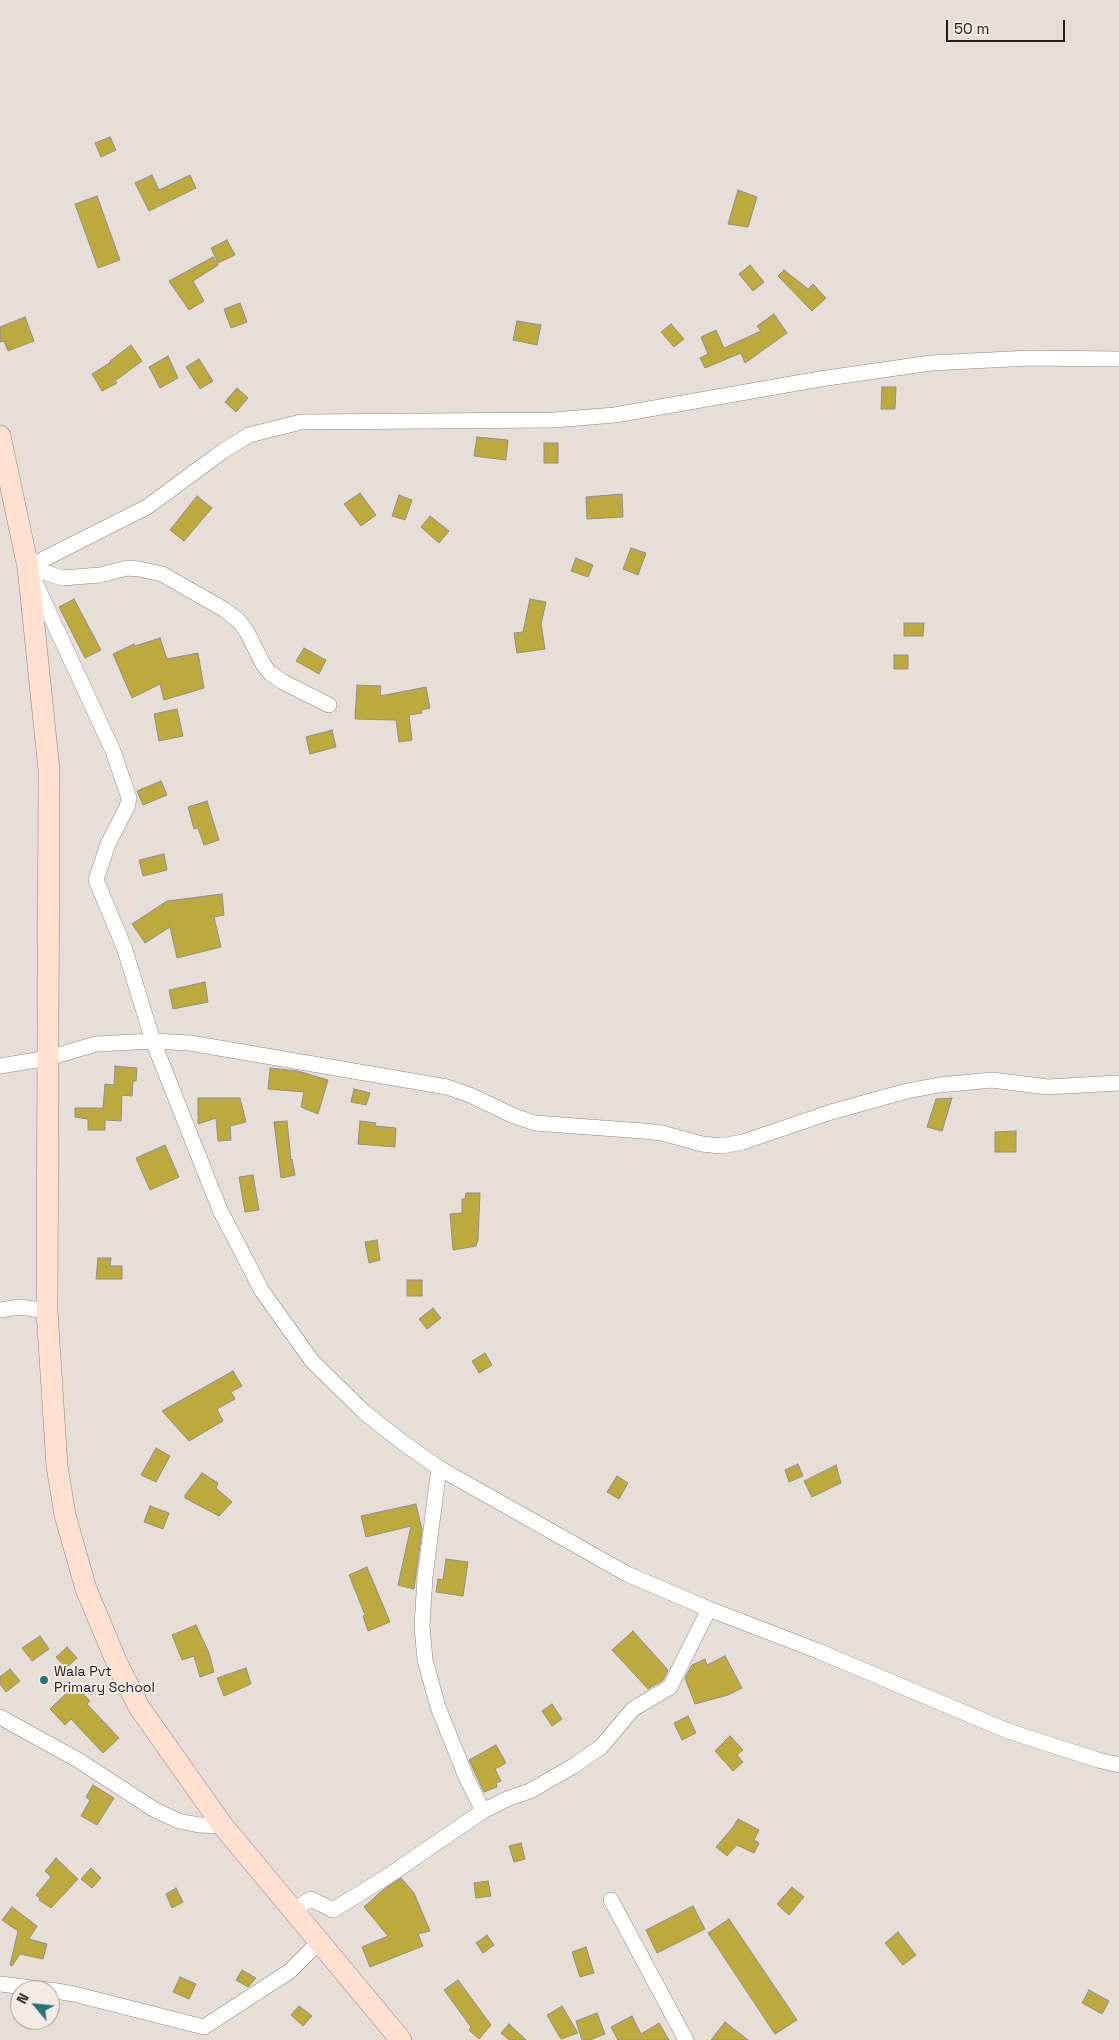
<!DOCTYPE html>
<html>
<head>
<meta charset="utf-8">
<style>
  body { margin:0 }
  #map { position:relative; width:1119px; height:2040px; overflow:hidden; background:#e7dfd7; font-family:"Space Grotesk",sans-serif }
  canvas { display:block }
  .north { position:absolute; left:10px; top:1980px; width:50px; height:50px; box-sizing:border-box; background:#f4ece4; border:1px solid #a09a94; border-radius:50%; rotate:298deg; font-size:14px; font-weight:700; line-height:20px; text-align:center; color:#23201d }
  .north::after { content:''; display:block; margin:auto; width:18px; height:22px; background:#29717b; clip-path:polygon(50% 0,100% 100%,50% 72%,0 100%) }
  .scale { position:absolute; left:946px; top:20px; width:119px; height:22px; box-sizing:border-box; border:2px solid #23201d; border-top:0; padding-left:6px; font-size:15px; line-height:18px; white-space:nowrap; color:#23201d; -webkit-text-stroke:4px #f4ece4; paint-order:stroke }
</style>
</head>
<body>
<div id="map">
<canvas width="1119" height="2040"></canvas>
<div class="north">N</div>
<div class="scale">50 m</div>
</div>
<script>
const ctx = document.querySelector('canvas').getContext('2d');
ctx.lineJoin = 'round';
function paint(path, color) { ctx.fillStyle = color; ctx.fill(path, 'evenodd'); }
const toPath = rows => new Path2D(rows.map(r => 'M' + r).join(''));
function stroke(path, color, width, dash) { ctx.strokeStyle = color; ctx.lineWidth = width; ctx.lineCap = dash ? 'butt' : 'round'; ctx.setLineDash(dash || []); ctx.stroke(path); }
function write(font, color, halo, rows, align = 'center') {
  ctx.font = font + ' "Space Grotesk",sans-serif'; ctx.lineWidth = 4; ctx.setLineDash([]); ctx.textBaseline = 'middle'; ctx.strokeStyle = halo; ctx.fillStyle = color; for (const [text, x, y, turn = 0] of rows) {
    ctx.save(); ctx.translate(x, y); ctx.rotate((+turn || 0) * Math.PI / 180); ctx.textAlign = isNaN(turn) ? turn : align; if (halo) ctx.strokeText(text, 0, 0); ctx.fillText(text, 0, 0); ctx.restore();
  }
}
const building = toPath([
  [110,137,116,150,101,157,95,143,110,137],
  [152,175,159,190,190,175,196,188,149,211,135,183,152,175],
  [738,190,757,197,748,227,728,224,738,190],
  [97,196,120,260,98,268,75,204,97,196],
  [227,240,235,255,218,263,211,248,227,240],
  [213,257,218,265,193,281,204,301,189,310,169,281,213,257],
  [750,265,764,282,753,291,739,274,750,265],
  [784,270,808,289,813,284,826,298,812,311,778,276,784,270],
  [240,303,247,322,231,328,224,309,240,303],
  [774,314,787,333,745,363,741,353,705,368,700,358,708,354,701,337,716,330,724,348,761,331,757,326,774,314],
  [25,317,34,341,8,351,4,341,0,342,0,327,25,317],
  [517,321,541,325,537,345,513,340,517,321],
  [671,324,684,339,674,347,661,332,671,324],
  [131,345,142,361,115,381,117,383,102,391,92,374,111,362,110,361,131,345],
  [168,356,178,378,160,388,149,367,168,356],
  [199,359,213,381,200,389,186,367,199,359],
  [882,387,896,387,895,409,881,409,882,387],
  [237,388,248,398,236,412,225,402,237,388],
  [477,437,508,440,506,460,474,456,477,437],
  [544,443,558,443,558,463,544,463,544,443],
  [360,493,376,515,361,526,344,504,360,493],
  [622,494,623,517,587,519,586,497,622,494],
  [399,495,412,500,405,520,392,516,399,495],
  [197,496,212,508,184,541,170,530,197,496],
  [430,516,449,531,439,543,421,527,430,516],
  [631,548,646,553,638,575,623,569,631,548],
  [576,558,593,565,588,577,571,571,576,558],
  [74,599,101,650,85,658,59,607,74,599],
  [530,599,546,602,541,624,545,649,517,653,514,633,523,632,530,599],
  [904,623,924,623,923,636,904,636,904,623],
  [160,638,167,659,198,653,204,688,164,700,160,684,132,698,113,654,134,644,135,646,160,638],
  [304,648,326,660,319,674,296,661,304,648],
  [894,655,908,655,908,669,894,669,894,655],
  [357,685,381,686,380,696,426,687,430,708,421,710,422,713,409,715,412,740,399,742,396,720,355,719,357,685],
  [177,709,183,736,159,741,154,714,177,709],
  [332,730,336,747,310,754,306,737,332,730],
  [161,781,167,795,143,805,137,791,161,781],
  [207,801,219,840,204,845,198,828,194,829,188,807,207,801],
  [164,854,167,870,143,876,139,860,164,854],
  [222,894,224,915,214,917,221,947,177,958,170,927,145,943,132,924,167,901,222,894],
  [205,982,208,1002,173,1009,169,990,205,982],
  [115,1066,137,1068,136,1081,133,1081,132,1096,122,1095,121,1121,105,1120,105,1130,88,1130,88,1119,75,1117,75,1108,103,1108,105,1084,114,1085,115,1066],
  [270,1068,298,1071,328,1080,318,1114,301,1107,304,1092,268,1089,270,1068],
  [354,1089,370,1093,366,1105,351,1102,354,1089],
  [198,1098,240,1098,246,1122,230,1126,231,1140,218,1141,216,1118,198,1124,198,1098],
  [952,1098,942,1131,927,1127,936,1099,952,1098],
  [287,1121,291,1160,292,1159,295,1175,281,1178,274,1122,287,1121],
  [360,1121,376,1123,375,1126,396,1128,395,1147,358,1144,360,1121],
  [1016,1131,1016,1152,995,1152,995,1132,1016,1131],
  [165,1145,179,1177,150,1190,136,1158,165,1145],
  [253,1175,259,1210,245,1212,239,1177,253,1175],
  [466,1193,480,1193,478,1240,476,1246,453,1250,450,1214,462,1213,462,1199,465,1199,466,1193],
  [377,1240,380,1260,369,1263,365,1242,377,1240],
  [98,1258,111,1258,110,1266,122,1266,122,1279,96,1279,98,1258],
  [407,1280,422,1280,422,1296,407,1296,407,1280],
  [433,1308,441,1318,427,1329,419,1319,433,1308],
  [485,1353,492,1365,479,1373,472,1361,485,1353],
  [233,1371,242,1386,231,1392,235,1399,217,1409,223,1421,189,1441,162,1411,233,1371],
  [156,1448,170,1456,156,1482,141,1475,156,1448],
  [798,1464,803,1476,789,1482,785,1470,798,1464],
  [836,1465,841,1483,812,1497,804,1481,836,1465],
  [202,1473,218,1483,216,1488,232,1502,219,1516,185,1498,185,1495,202,1473],
  [617,1476,628,1483,619,1499,607,1492,617,1476],
  [416,1504,422,1530,414,1589,398,1585,411,1526,366,1537,361,1516,416,1504],
  [150,1506,169,1513,163,1529,144,1522,150,1506],
  [446,1559,468,1562,463,1596,436,1592,438,1579,443,1580,446,1559],
  [367,1567,390,1622,368,1631,363,1616,365,1615,349,1575,367,1567],
  [196,1625,209,1653,214,1672,200,1677,194,1656,182,1660,172,1635,196,1625],
  [633,1631,668,1670,663,1680,648,1689,612,1650,633,1631],
  [40,1636,49,1649,32,1661,22,1648,40,1636],
  [67,1647,77,1658,66,1668,56,1657,67,1647],
  [725,1656,742,1688,728,1695,695,1704,685,1678,692,1665,705,1659,707,1665,725,1656],
  [246,1668,251,1684,224,1696,217,1678,246,1668],
  [10,1669,20,1681,6,1692,0,1684,0,1677,10,1669],
  [75,1685,90,1701,87,1704,119,1738,103,1753,71,1719,65,1725,50,1709,75,1685],
  [552,1704,562,1719,552,1726,542,1711,552,1704],
  [688,1716,696,1733,682,1740,674,1723,688,1716],
  [730,1736,743,1750,737,1755,743,1762,733,1771,715,1751,730,1736],
  [496,1745,506,1763,495,1769,501,1781,496,1783,497,1787,484,1792,469,1760,496,1745],
  [93,1785,114,1798,97,1825,81,1816,90,1800,86,1797,93,1785],
  [738,1819,759,1830,754,1840,759,1843,754,1853,737,1845,727,1856,716,1847,733,1827,738,1819],
  [521,1843,525,1859,514,1862,509,1846,521,1843],
  [56,1858,78,1879,51,1908,39,1900,40,1898,36,1895,51,1877,45,1871,56,1858],
  [91,1868,101,1878,92,1888,81,1879,91,1868],
  [401,1878,414,1893,430,1931,418,1934,423,1946,370,1967,362,1947,388,1936,364,1907,384,1889,401,1878],
  [488,1881,491,1896,476,1898,474,1883,488,1881],
  [792,1887,804,1897,789,1915,777,1904,792,1887],
  [176,1888,183,1902,172,1908,166,1894,176,1888],
  [693,1906,705,1929,657,1953,646,1930,693,1906],
  [12,1907,37,1926,29,1939,47,1944,43,1959,20,1954,12,1966,10,1965,18,1931,2,1920,12,1907],
  [729,1919,797,2020,775,2034,708,1933,729,1919],
  [898,1932,916,1955,903,1965,885,1943,898,1932],
  [487,1935,494,1945,483,1953,476,1943,487,1935],
  [586,1947,594,1973,580,1977,572,1952,586,1947],
  [242,1970,256,1978,248,1987,236,1980,242,1970],
  [180,1977,196,1984,189,1999,173,1992,180,1977],
  [458,1980,491,2025,479,2039,469,2030,471,2027,444,1990,458,1980],
  [1089,1990,1109,2001,1102,2014,1082,2003,1089,1990],
  [299,2006,312,2016,303,2026,291,2015,299,2006],
  [562,2006,578,2033,561,2039,547,2015,562,2006],
  [597,2013,605,2034,590,2040,582,2040,576,2021,597,2013],
  [632,2016,641,2034,659,2023,669,2040,618,2040,611,2027,632,2016],
  [725,2022,748,2040,711,2040,725,2022],
  [509,2024,526,2040,509,2040,501,2033,509,2024]
]);
paint(building, '#bdaa3f');
stroke(building, '#929086', 1);
const minor = toPath([
  [28,567,147,507,223,451,249,435,301,422,553,420,615,415,820,379,931,363,1030,358,1119,359],
  [28,567,62,578,100,575,127,568,139,569,162,574,225,610,239,621,247,632,263,664,270,673,283,682,329,705],
  [34,580,113,751,129,798,127,807,108,844,96,880,124,947,153,1041,190,1043,447,1087,470,1095,514,1116,535,1123,643,1131,662,1133,702,1144,721,1146,743,1142,831,1112,907,1091,939,1085,992,1080,1047,1087,1119,1083],
  [0,1066,48,1058,96,1044,153,1041,220,1210,262,1291,312,1361,364,1412,402,1442,439,1468,627,1574,709,1609,818,1651,1008,1731,1098,1760,1119,1765],
  [0,1310,20,1307,47,1311],
  [439,1468,425,1577,422,1626,425,1660,438,1707,466,1777,483,1811],
  [0,1717,78,1760,155,1810,179,1821,199,1825,223,1826],
  [611,1900,686,2040],
  [293,1910,311,1899,333,1910,388,1876,483,1811,509,1798,530,1791,572,1767,601,1747,633,1709,670,1687,709,1609],
  [0,1984,47,1990],
  [50,1990,74,1994,204,2027,290,1971,319,1942]
]);
const secondary = toPath([
  [0,436,28,567,49,770,47,1311,57,1466,65,1515,86,1589,117,1663,139,1707,223,1826,401,2040]
]);
stroke(minor, '#8d877f', 16);
stroke(secondary, '#8d877f', 22);
stroke(minor, '#fff', 15);
stroke(secondary, '#ffe0d1', 21);
for (const [x, y, r, color] of [
  [44,1680,5,"#29717b"]
]) { const dot = new Path2D(); dot.arc(x, y, r, 0, 2 * Math.PI); ctx.fillStyle = color; ctx.fill(dot); stroke(dot, '#f4ece4', 2); }
write('14px', '#23201d', '#f4ece4', [
  ["Wala Pvt",54,1672],
  ["Primary School",54,1688]
], 'left');
</script>
</body>
</html>
